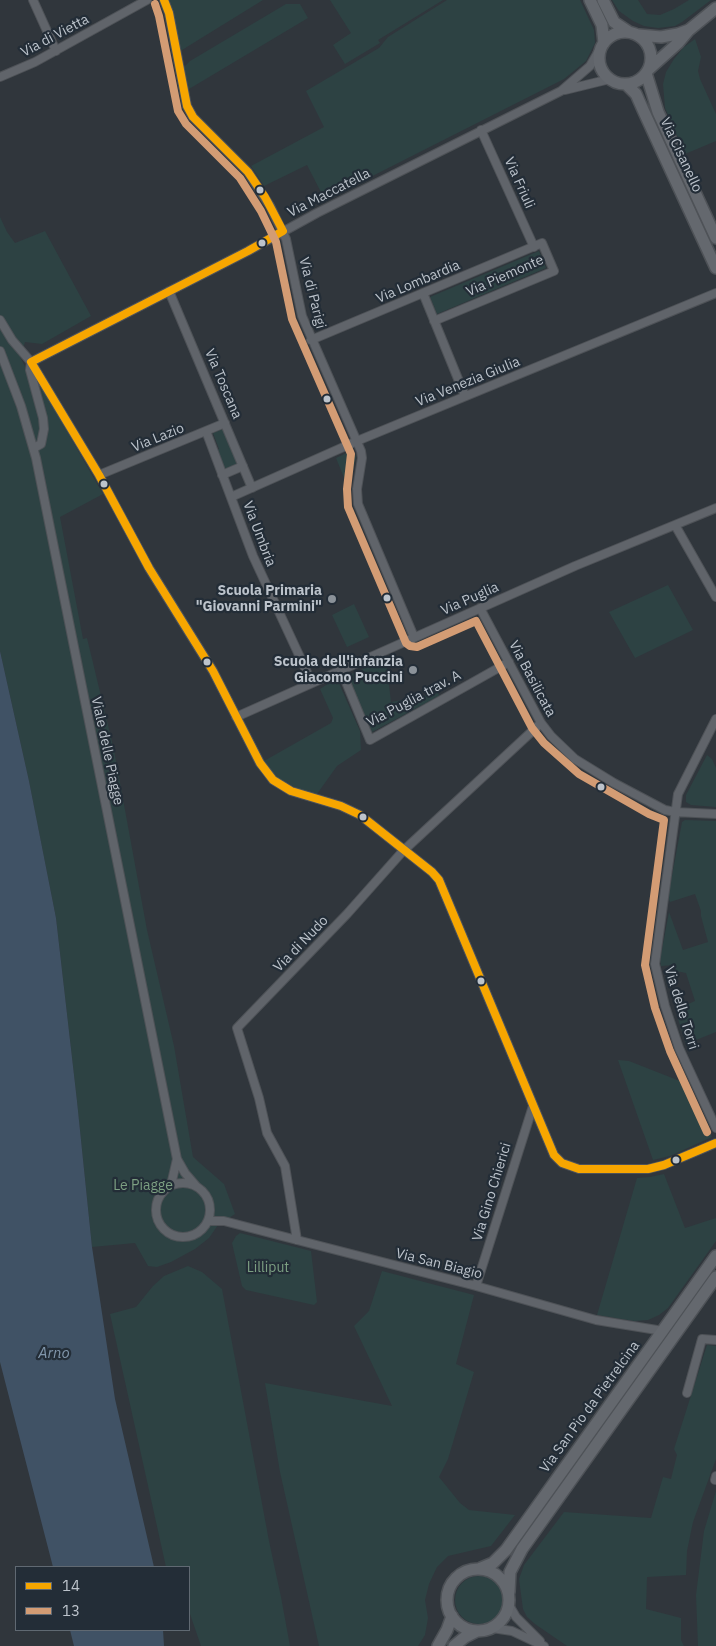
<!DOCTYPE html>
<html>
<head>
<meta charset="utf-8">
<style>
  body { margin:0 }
  #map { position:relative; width:716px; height:1646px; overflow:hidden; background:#30363c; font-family:"IBM Plex Sans",sans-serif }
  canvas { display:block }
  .legend { position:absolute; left:15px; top:1566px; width:175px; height:65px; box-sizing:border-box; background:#232d37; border:1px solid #606972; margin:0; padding:6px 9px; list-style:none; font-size:15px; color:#bcc3cb }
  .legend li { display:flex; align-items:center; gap:10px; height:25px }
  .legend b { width:25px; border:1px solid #606972 }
</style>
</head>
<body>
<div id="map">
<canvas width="716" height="1646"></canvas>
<ul class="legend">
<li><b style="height:6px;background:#f7a600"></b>14</li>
<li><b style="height:6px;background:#d39c74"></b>13</li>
</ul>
</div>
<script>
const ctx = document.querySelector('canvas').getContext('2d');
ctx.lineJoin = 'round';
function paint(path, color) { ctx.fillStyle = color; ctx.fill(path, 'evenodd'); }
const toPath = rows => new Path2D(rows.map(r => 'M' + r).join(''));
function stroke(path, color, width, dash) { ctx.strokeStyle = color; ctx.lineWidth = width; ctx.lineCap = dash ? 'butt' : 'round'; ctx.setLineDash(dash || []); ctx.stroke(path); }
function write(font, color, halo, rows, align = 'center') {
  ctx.font = font + ' "IBM Plex Sans",sans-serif'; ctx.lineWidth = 4.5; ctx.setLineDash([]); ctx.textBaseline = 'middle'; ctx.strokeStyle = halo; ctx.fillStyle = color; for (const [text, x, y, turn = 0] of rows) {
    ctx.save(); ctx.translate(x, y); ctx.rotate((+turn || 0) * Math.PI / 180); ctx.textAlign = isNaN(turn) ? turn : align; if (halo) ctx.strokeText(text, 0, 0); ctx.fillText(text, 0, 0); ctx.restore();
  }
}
paint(toPath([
  [169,0,263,0,182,50,180,49],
  [330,0,443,0,378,40,380,43,345,64,333,45,351,33],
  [447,0,580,0,594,30,595,43,586,61,564,79,325,200,307,165,264,186,251,166,324,127,306,91,379,48,388,37],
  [612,0,638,0,647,14,660,15,674,9,689,0,711,0,682,22,675,26,658,28,644,26,633,21,619,11],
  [286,4,300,4,308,18,189,89,184,67,190,61],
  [695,39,701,57,698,71,700,79,716,114,716,141,685,154,665,108,663,84,666,72,674,59,684,47],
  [0,217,7,232,15,243,45,231,91,316,42,344,25,342,20,357,28,372,35,376,103,494,60,517,83,639,87,638,114,750,147,930,174,1046,193,1157,224,1184,235,1214,218,1225,209,1238,195,1249,171,1262,157,1267,148,1266,135,1243,92,1247,77,1101,56,918,29,781,0,651],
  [539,251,546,268,437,314,430,297],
  [223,429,238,465,225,470,217,450,219,449,213,433],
  [353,450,356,457,349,490,336,458],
  [668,585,693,630,635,658,609,612],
  [354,604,369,637,347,647,332,615],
  [386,659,391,702,438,693,439,696,372,732,347,676],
  [334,680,338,681,360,731,361,750,337,766,317,794,306,792,281,781,269,769,264,761,331,723,333,718,320,689],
  [707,755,712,759,716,768,716,807,691,805,686,802,686,795],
  [685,820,716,821,716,1032,686,1044,678,1019,688,1015,686,1005,695,1001,686,973,676,971,674,965,661,966,660,960,669,912,683,950,708,942,701,916,701,911,695,894,670,902,668,897,682,822],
  [618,1060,629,1061,685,1083,712,1137,670,1156,653,1160],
  [664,1174,685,1228,716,1218,716,1241,668,1308,659,1315,648,1320,634,1321,597,1315,637,1178,650,1177],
  [240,1233,311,1251,317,1302,314,1305,246,1290,242,1286,232,1243,236,1236],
  [188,1266,202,1272,222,1289,269,1541,281,1597,290,1646,201,1646,190,1614,189,1613,189,1567,166,1567,110,1314,136,1307,153,1286,164,1276],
  [382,1271,474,1295,456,1364,474,1372,448,1459,439,1477,460,1503,469,1510,515,1515,491,1546,448,1556,437,1567,429,1584,425,1600,428,1618,425,1635,418,1646,319,1646,280,1472,265,1383,392,1406,354,1326,369,1311],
  [707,1345,716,1346,716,1459,693,1522,687,1551,686,1575,647,1577,646,1609,681,1618,681,1640,684,1646,567,1646,535,1624,527,1617,523,1609,519,1579,524,1565,564,1512,651,1518,663,1477,671,1479,677,1455,674,1449],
  [716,1491,716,1646,698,1646,696,1595,704,1531],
  '455 1600a24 24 0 1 1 48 0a24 24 0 1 1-48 0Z'
]), '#2d4243');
paint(toPath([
  [0,651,29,781,56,918,77,1101,92,1247,115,1399,154,1567,53,1567,0,1362],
  [70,1630,163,1630,164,1646,74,1646]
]), '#405265');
const street = toPath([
  [33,0,56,51],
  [164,0,169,13,187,106,193,117,248,172,270,206,286,239,302,316,361,451,362,458,357,489,358,504,414,637],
  [0,77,35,62,147,0],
  [565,90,610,79],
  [481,130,534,247],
  [169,291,252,488],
  [423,293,465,396],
  [0,320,12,340,31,362,99,475,149,568,213,671,260,763,267,772,273,780,291,791,341,806,360,815,432,872,439,880,554,1155,562,1163,579,1169,648,1169,664,1165,716,1143],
  [311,340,542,243,554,271,434,321],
  [0,351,21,406,36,458,177,1159,185,1173,197,1187],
  [31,362,248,251,317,213,561,91,590,66,601,47],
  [31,362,30,370,43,418,44,429,41,444,34,448],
  [206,431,253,556,312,683],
  [99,475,225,423],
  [222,475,243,466],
  [231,497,357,441,716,293],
  [675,525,716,597],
  [480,608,541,723,551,736,575,759,614,783,665,810,675,812,716,814],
  [341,670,370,740,509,662],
  [236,717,575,566,716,508],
  [716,719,678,794,655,964,665,1006,679,1048,716,1128],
  '156 1210a27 27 0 1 1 54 0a27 27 0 1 1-54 0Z',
  [171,1185,177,1159],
  [208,1221,224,1221,297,1240,476,1286,596,1320,663,1331],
  [297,1240,285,1166,267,1133,259,1098,237,1028,347,914,403,851,541,723],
  [476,1286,533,1106],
  [687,1393,702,1339,716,1340],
  [715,1480,716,1476],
  [509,1605,516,1617,540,1641],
  [492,1628,512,1631,544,1646]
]);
const secondary = toPath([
  [590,0,602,25,604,43],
  [603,0,614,22,629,32],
  '599 58a26 26 0 1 1 52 0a26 26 0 1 1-52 0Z',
  [639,35,661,37,678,34,689,30,716,8],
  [649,69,678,43,688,31],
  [646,73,658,112,716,238],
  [626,84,636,94,644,112,716,268],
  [481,1568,493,1563,506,1550,716,1256],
  '447 1600a31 31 0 1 1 62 0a31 31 0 1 1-62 0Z',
  [509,1592,510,1572,522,1549,716,1277],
  [438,1646,447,1630,452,1616],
  [454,1646,465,1637,477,1631]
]);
stroke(street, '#4e5257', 10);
stroke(secondary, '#4e5257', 14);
stroke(street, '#60646a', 8);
stroke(secondary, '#64686e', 11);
stroke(toPath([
  [164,0,169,13,187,106,193,117,248,172,265,197,283,231,248,251,31,362,99,475,149,568,213,671,260,763,273,780,291,791,341,806,360,815,432,872,439,880,554,1155,562,1163,579,1169,648,1169,664,1165,716,1143]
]), '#f7a600', 8);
stroke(toPath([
  [155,4,159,16,178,111,186,124,240,178,261,211,276,242,292,319,351,454,347,489,348,507,406,643,410,646,417,647,476,621,532,728,544,743,579,774,649,814,664,820,645,965,655,1008,670,1051,707,1132]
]), '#d39c74', 8);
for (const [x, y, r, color] of [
  [260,190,4.5,"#bcc3cb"],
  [262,243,4.5,"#bcc3cb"],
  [327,399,4.5,"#bcc3cb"],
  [104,484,4.5,"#bcc3cb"],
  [387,598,4.5,"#bcc3cb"],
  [332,599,5,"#8b9299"],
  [207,662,4.5,"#bcc3cb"],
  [413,670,5,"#8b9299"],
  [601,787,4.5,"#bcc3cb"],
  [363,817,4.5,"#bcc3cb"],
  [481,981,4.5,"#bcc3cb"],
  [676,1160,4.5,"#bcc3cb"]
]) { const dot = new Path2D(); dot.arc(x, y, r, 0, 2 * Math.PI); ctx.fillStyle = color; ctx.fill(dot); stroke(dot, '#232d37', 2); }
write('14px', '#bcc3cb', '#232d37', [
  ["Via di Vietta",55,36,-28],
  ["Via Cisanello",681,155,65],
  ["Via Friuli",519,183,66],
  ["Via Maccatella",329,193,-27],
  ["Via Piemonte",505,276,-24],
  ["Via Lombardia",418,282,-23],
  ["Via di Parigi",312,293,76],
  ["Via Venezia Giulia",468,382,-22],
  ["Via Toscana",223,384,67],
  ["Via Lazio",158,438,-22],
  ["Via Umbria",259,534,69],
  ["Via Puglia",470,599,-24],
  ["Via Basilicata",532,679,62],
  ["Via Puglia trav. A",414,699,-28],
  ["Viale delle Piagge",107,751,78],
  ["Via di Nudo",301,944,-46],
  ["Via delle Torri",681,1008,73],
  ["Via Gino Chierici",492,1192,-73],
  ["Via San Biagio",439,1264,14],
  ["Via San Pio da Pietrelcina",590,1407,-54]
]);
write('bold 14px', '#bcc3cb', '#232d37', [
  ["Scuola Primaria",322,591],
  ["\"Giovanni Parmini\"",322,607],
  ["Scuola dell'infanzia",403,662],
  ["Giacomo Puccini",403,678]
], 'right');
write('14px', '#7c9f82', '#232d37', [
  ["Le Piagge",143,1186],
  ["Lilliput",268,1268]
]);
write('italic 15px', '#8096ab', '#232d37', [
  ["Arno",54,1354]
]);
</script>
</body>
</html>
